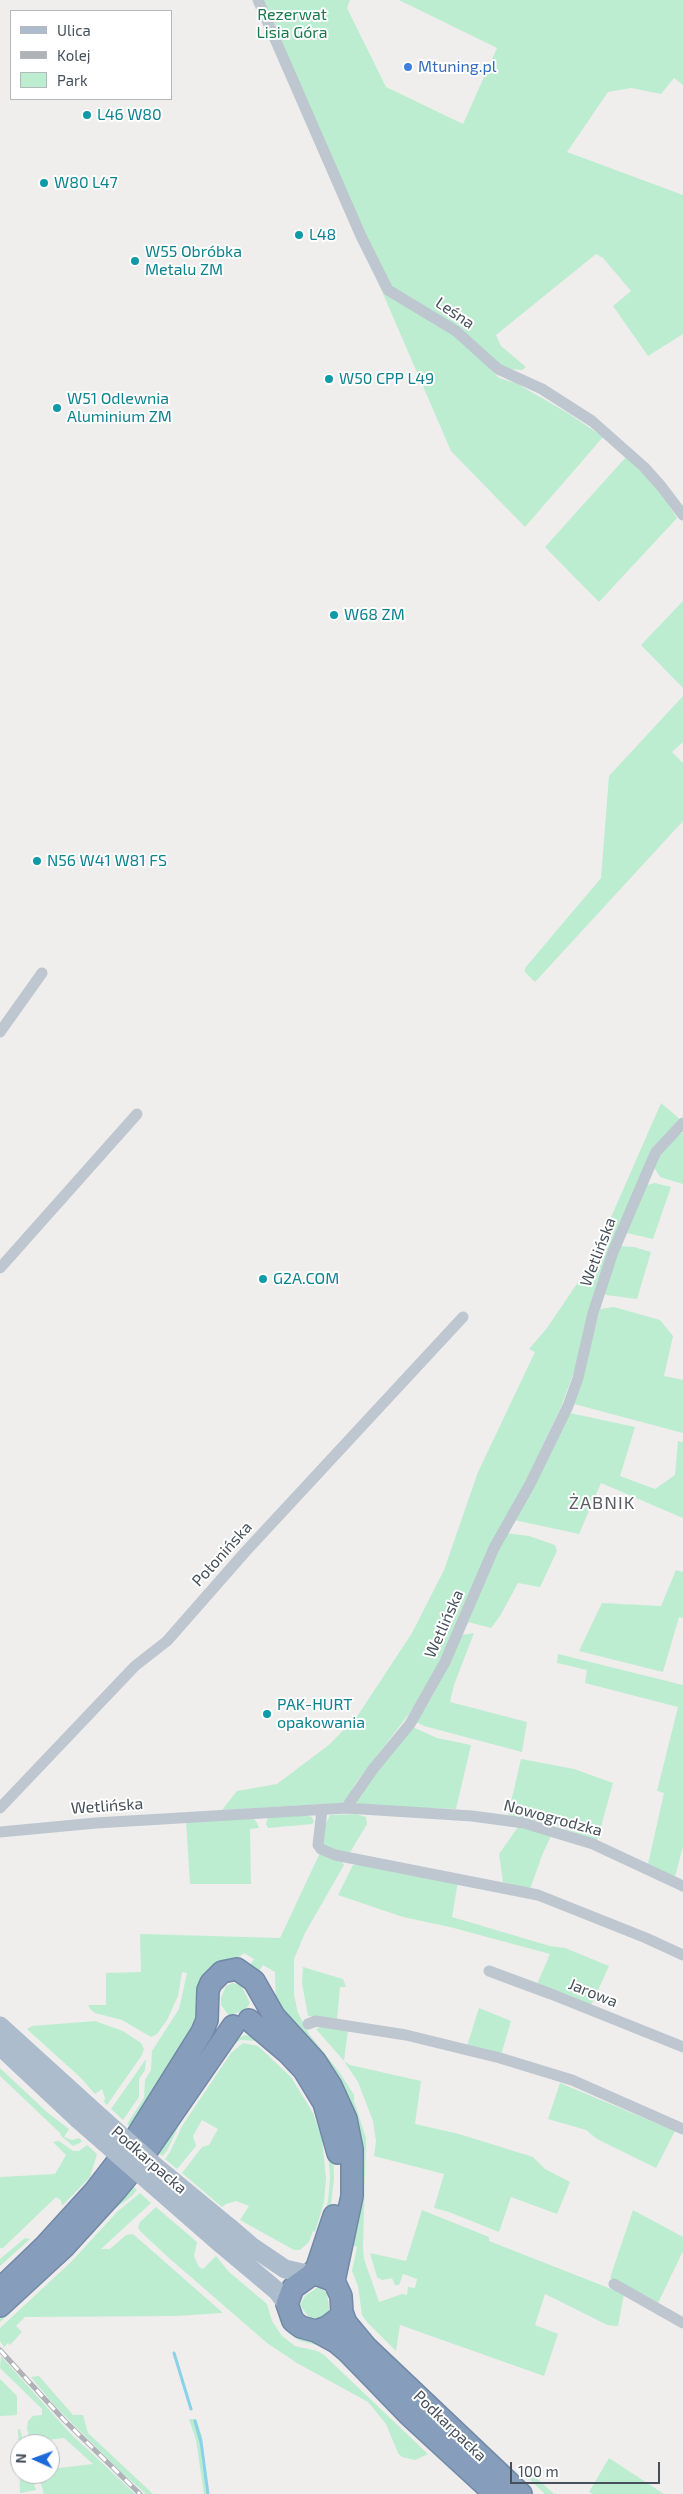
<!DOCTYPE html>
<html>
<head>
<meta charset="utf-8">
<style>
  body { margin:0 }
  #map { position:relative; width:683px; height:2494px; overflow:hidden; background:#f0eded; font-family:"Exo 2",sans-serif }
  canvas { display:block }
  .legend { position:absolute; left:10px; top:10px; width:162px; height:90px; box-sizing:border-box; background:#fff; border:1px solid #b5b9bd; margin:0; padding:6px 9px; list-style:none; font-size:15px; color:#46505a }
  .legend li { display:flex; align-items:center; gap:10px; height:25px }
  .legend b { width:25px; border:1px solid #b5b9bd }
  .north { position:absolute; left:10px; top:2434px; width:50px; height:50px; box-sizing:border-box; background:#fff; border:1px solid #b5b9bd; border-radius:50%; rotate:272deg; font-size:14px; font-weight:700; line-height:20px; text-align:center; color:#46505a }
  .north::after { content:''; display:block; margin:auto; width:18px; height:22px; background:#1d6ad9; clip-path:polygon(50% 0,100% 100%,50% 72%,0 100%) }
  .scale { position:absolute; left:510px; top:2462px; width:150px; height:22px; box-sizing:border-box; border:2px solid #46505a; border-top:0; padding-left:6px; font-size:15px; line-height:18px; white-space:nowrap; color:#46505a; -webkit-text-stroke:4px #fff; paint-order:stroke }
</style>
</head>
<body>
<div id="map">
<canvas width="683" height="2494"></canvas>
<ul class="legend">
<li><b style="height:6px;background:#adbccc"></b>Ulica</li>
<li><b style="height:6px;background:#afb2b7"></b>Kolej</li>
<li><b style="height:14px;background:#bcedd0"></b>Park</li>
</ul>
<div class="north">N</div>
<div class="scale">100 m</div>
</div>
<script>
const ctx = document.querySelector('canvas').getContext('2d');
ctx.lineJoin = 'round';
function paint(path, color) { ctx.fillStyle = color; ctx.fill(path, 'evenodd'); }
const toPath = rows => new Path2D(rows.map(r => 'M' + r).join(''));
function stroke(path, color, width, dash) { ctx.strokeStyle = color; ctx.lineWidth = width; ctx.lineCap = dash ? 'butt' : 'round'; ctx.setLineDash(dash || []); ctx.stroke(path); }
function write(font, color, halo, rows, align = 'center') {
  ctx.font = font + ' "Exo 2",sans-serif'; ctx.lineWidth = 4; ctx.setLineDash([]); ctx.textBaseline = 'middle'; ctx.strokeStyle = halo; ctx.fillStyle = color; for (const [text, x, y, turn = 0] of rows) {
    ctx.save(); ctx.translate(x, y); ctx.rotate((+turn || 0) * Math.PI / 180); ctx.textAlign = isNaN(turn) ? turn : align; if (halo) ctx.strokeText(text, 0, 0); ctx.fillText(text, 0, 0); ctx.restore();
  }
}
paint(toPath([
  [256,0,350,0,347,8,386,87,463,124,497,48,399,0,683,0,683,85,674,78,661,94,631,88,608,92,567,152,683,195,683,334,648,356,613,306,631,291,603,258,596,254,496,335,501,346,526,367,522,370,508,369,481,360,499,378,516,383,571,415,603,437,525,527,451,451],
  [626,457,660,490,677,518,599,602,545,547],
  [683,601,683,688,641,645],
  [683,696,683,742,672,752,683,763,683,821,535,982,525,972,525,968,601,878,609,776],
  [661,1103,681,1120,652,1156,561,1407,434,1673,409,1714,355,1784,349,1796,342,1803,222,1810,237,1791,277,1784,330,1744,358,1715,412,1633,444,1570,478,1472,535,1352,529,1349,547,1328,591,1263],
  [683,1133,683,1184,660,1177,654,1167,657,1158,678,1135],
  [655,1183,671,1187,653,1239,627,1233,647,1185],
  [618,1246,634,1247,651,1252,637,1299,606,1295,604,1292],
  [614,1307,660,1320,673,1336,664,1376,683,1380,683,1433,574,1404,600,1309],
  [570,1413,635,1427,620,1476,655,1489,675,1475,678,1441,683,1442,683,1518,601,1483,579,1534,514,1520],
  [506,1533,529,1536,555,1545,557,1551,540,1587,518,1583,500,1616,491,1628,468,1622],
  [676,1570,683,1572,683,1618,679,1617,663,1672,579,1651,602,1603,661,1606],
  [474,1633,454,1685,450,1702,527,1722,522,1752,424,1726,416,1722,433,1695,462,1635],
  [558,1654,683,1685,683,1846,675,1877,648,1864,664,1793,657,1791,678,1707,585,1683,587,1670,557,1663],
  [415,1728,437,1738,471,1745,456,1809,361,1806,356,1802,356,1799,410,1729],
  [521,1759,574,1769,613,1783,597,1841,557,1826,508,1815],
  [303,1814,312,1817,314,1822,312,1824,268,1828,266,1824,268,1817],
  [356,1814,366,1817,367,1824,349,1854,331,1851,321,1842,325,1825,330,1815],
  [251,1817,256,1821,259,1828,250,1829,251,1884,190,1884,186,1821],
  [518,1827,552,1834,543,1853,530,1889,503,1882,499,1854],
  [320,1853,342,1862,344,1865,305,1933,294,1959,294,1995,298,2013,309,2034,340,2073,354,2095,354,2101,366,2138,363,2247,364,2259,379,2302,402,2294,407,2295,408,2287,415,2288,417,2279,403,2274,399,2285,395,2285,392,2278,382,2280,377,2277,370,2253,406,2261,422,2210,489,2237,489,2241,624,2294,618,2326,607,2325,545,2294,535,2325,558,2334,544,2376,400,2325,396,2351,367,2322,362,2315,358,2286,352,2271,357,2247,347,2243,358,2203,276,2004,275,1972,263,1965,259,1971,250,1965,254,1959,244,1953,236,1959,198,2020,133,2130,127,2124,144,2098,145,2080,151,2070,152,2051,179,2009,187,1973,182,1972,178,1996,167,2020,157,2034,151,2037,122,2020,95,2013,90,2009,88,2005,106,2005,106,1973,141,1972,140,1934,280,1938],
  [360,1864,458,1881,452,1917,550,1946,565,1948,609,1966,591,2006,537,1984,550,1954,450,1927,403,1917,338,1895,353,1865],
  [303,1967,343,1979,346,1987,340,1987,337,2020,308,2016,302,1983],
  [233,1983,241,1985,250,2003,246,2009,229,2016,221,2005,221,1998,226,1986],
  [479,2008,511,2021,501,2055,467,2046],
  [95,2021,123,2031,141,2043,144,2049,142,2055,107,2105,104,2102,105,2098,102,2089,95,2094,81,2078,27,2029,32,2026],
  [322,2026,348,2030,344,2061,350,2065,421,2081,415,2124,459,2134,533,2157,545,2169,570,2182,557,2214,511,2197,499,2232,449,2212,434,2208,444,2174,374,2156,376,2141,373,2121,358,2082,344,2061,316,2029],
  [245,2035,263,2039,294,2067,309,2088,324,2118,333,2151,334,2179,331,2205,323,2235,318,2233,328,2201,330,2178,328,2149,322,2128,313,2104,299,2081,279,2059,257,2041,240,2040,233,2045,179,2125,167,2151,162,2156,155,2149,230,2042],
  [243,2043,258,2046,291,2077,313,2113,322,2139,326,2178,324,2202,315,2232,313,2231,309,2242,300,2250,294,2250,240,2220,249,2206,236,2201,226,2204,222,2207,182,2173,202,2147,209,2145,218,2129,202,2120,193,2136,196,2146,177,2169,165,2159,170,2152,182,2126,231,2053],
  [146,2059,145,2070,139,2079,139,2097,123,2120,111,2109],
  [0,2068,48,2113,69,2129,64,2137,72,2140,79,2138,82,2141,80,2143,73,2146,61,2136,60,2133,0,2076],
  [560,2083,675,2131,656,2168,597,2139,586,2130,548,2119],
  [59,2141,73,2151,79,2151,87,2145,97,2154,90,2177,62,2206,61,2200,56,2197,3,2248,0,2248,0,2177,55,2174,66,2155,53,2142],
  [129,2183,137,2190,132,2196,112,2211,93,2233,0,2322,0,2316],
  [140,2193,151,2203,101,2249,110,2249,126,2235,133,2234,223,2313,176,2316,25,2317,16,2326,22,2332,10,2345,8,2343,4,2347,0,2341,0,2328,72,2261,117,2212],
  [156,2207,197,2242,194,2256,199,2267,203,2269,216,2256,228,2271,267,2304,272,2321,282,2336,295,2346,317,2351,324,2355,428,2454,415,2460,402,2457,398,2453,386,2424,368,2402,297,2363,267,2343,169,2258,140,2231,138,2227,140,2222],
  [633,2210,683,2237,683,2251,658,2303,610,2278],
  [25,2238,30,2239,0,2266,0,2259],
  [318,2287,327,2293,330,2315,318,2319,308,2316,300,2305,305,2296],
  [275,2303,315,2341,331,2348,408,2428,325,2347,300,2341,288,2333,280,2322],
  [1,2356,69,2432,135,2494,44,2494,38,2474,50,2474,50,2469,93,2464,64,2438,31,2442,27,2429,28,2421,33,2416,42,2415,42,2409,0,2368],
  [39,2376,73,2415,83,2415,88,2433,153,2494,146,2494,120,2471,54,2405,31,2377],
  [0,2379,17,2396,17,2415,0,2416],
  [189,2419,196,2419,202,2436,208,2494,204,2494,196,2440],
  [18,2429,20,2429,24,2444,20,2444,20,2474,31,2474,36,2490,20,2493],
  [609,2458,647,2483,664,2494,593,2494,589,2492],
  [517,2467,530,2472,554,2494,545,2494]
]), '#bcedd0');
stroke(toPath([
  [174,2353,191,2409],
  [195,2421,201,2442,208,2494]
]), '#8ad2e9', 3);
const highway = toPath([
  [249,2020,288,2053,304,2070,324,2103,338,2153],
  [311,2275,317,2267,334,2216],
  [311,2275,319,2275,334,2281,341,2296,342,2312,339,2318,327,2327,316,2331,301,2327,293,2321,287,2304,293,2288,311,2275],
  [0,2289,44,2247,95,2191,135,2139,202,2032,207,2020,208,1990,211,1983,222,1972,237,1969,254,1981,274,2016,315,2061,331,2086,346,2119,352,2149,352,2196,334,2281],
  [0,2306,64,2247,116,2190,139,2162,233,2026],
  [342,2312,346,2323,366,2347,521,2494],
  [316,2331,336,2342,347,2351,409,2415,495,2494]
]);
stroke(highway, '#7189a7', 24);
stroke(toPath([
  [258,0,361,236,388,290,456,331,498,369,542,389,592,421,644,467,661,486,683,515],
  [0,1032,42,973],
  [0,1268,137,1114],
  [0,1808,135,1666,167,1641,246,1551,463,1317],
  [346,1808,472,1816,524,1823,593,1844,683,1886],
  [322,1810,318,1845,321,1849,335,1855,538,1895,646,1938,683,1955],
  [0,1832,96,1823,346,1808,373,1769,410,1724,445,1662,494,1548,530,1484,568,1406,578,1378,593,1313,613,1252,651,1163,656,1152,683,1123],
  [489,1971,551,1994,683,2047],
  [308,2024,316,2021,406,2035,500,2058,572,2080,683,2129],
  [614,2284,683,2323]
]), '#bec7cf', 11);
stroke(toPath([
  [0,2026,88,2106],
  [0,2046,78,2119],
  [230,2228,251,2246,285,2269,311,2275],
  [220,2243,277,2291,287,2304]
]), '#adbccc', 19);
stroke(highway, '#869ebb', 21);
const rail = toPath([
  [0,2350,64,2420,140,2494]
]);
stroke(rail, '#afb2b7', 5);
stroke(rail, '#fff', 3, [9]);
stroke(toPath([
  [88,2106,156,2167,230,2228],
  [78,2119,220,2243]
]), '#adbccc', 19);
for (const [x, y, r, color] of [
  [408,67,5,"#3f7fe0"],
  [87,115,5,"#0f9aa8"],
  [44,183,5,"#0f9aa8"],
  [299,235,5,"#0f9aa8"],
  [135,261,5,"#0f9aa8"],
  [329,379,5,"#0f9aa8"],
  [57,408,5,"#0f9aa8"],
  [334,615,5,"#0f9aa8"],
  [37,861,5,"#0f9aa8"],
  [263,1279,5,"#0f9aa8"],
  [267,1714,5,"#0f9aa8"]
]) { const dot = new Path2D(); dot.arc(x, y, r, 0, 2 * Math.PI); ctx.fillStyle = color; ctx.fill(dot); stroke(dot, '#fff', 2); }
write('16px', '#19794c', '#fff', [
  ["Rezerwat",292,15],
  ["Lisia Góra",292,33]
]);
write('16px', '#366cbe', '#fff', [
  ["Mtuning.pl",418,67]
], 'left');
write('16px', '#0d838f', '#fff', [
  ["L46 W80",97,115],
  ["W80 L47",54,183],
  ["L48",309,235],
  ["W55 Obróbka",145,252],
  ["Metalu ZM",145,270],
  ["W50 CPP L49",339,379],
  ["W51 Odlewnia",67,399],
  ["Aluminium ZM",67,417],
  ["W68 ZM",344,615],
  ["N56 W41 W81 FS",47,861],
  ["G2A.COM",273,1279],
  ["PAK-HURT",277,1705],
  ["opakowania",277,1723]
], 'left');
write('16px', '#46505a', '#fff', [
  ["Leśna",455,313,34],
  ["Wetlińska",598,1252,-69],
  ["Połonińska",222,1554,-48],
  ["Wetlińska",444,1624,-66],
  ["Wetlińska",107,1806,-4],
  ["Nowogrodzka",553,1818,15],
  ["Jarowa",593,1993,22],
  ["Podkarpacka",149,2160,41],
  ["Podkarpacka",450,2426,44]
]);
ctx.letterSpacing = '1px';
write('18px', '#5a5d62', '#fff', [
  ["ŻABNIK",602,1503]
]);
ctx.letterSpacing = '0px';
</script>
</body>
</html>
